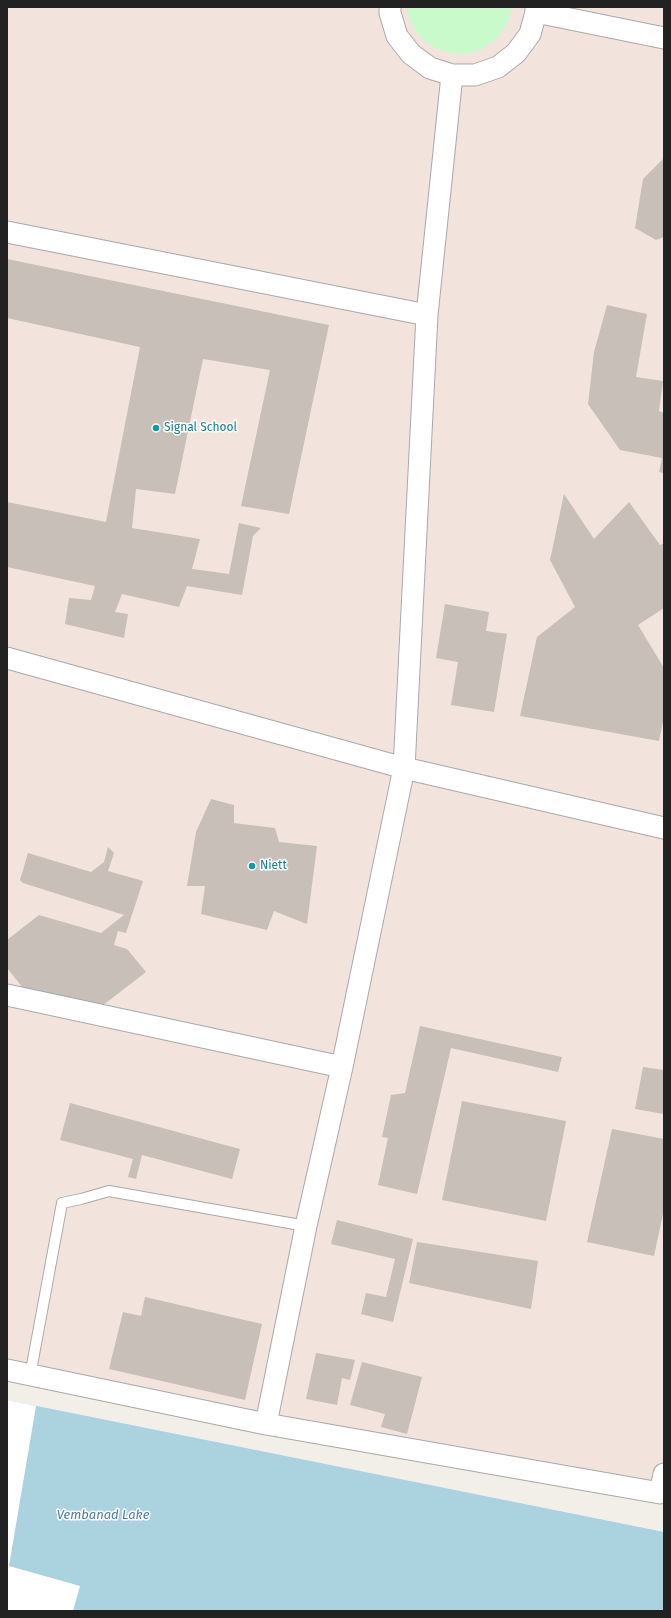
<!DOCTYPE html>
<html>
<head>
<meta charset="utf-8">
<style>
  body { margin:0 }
  #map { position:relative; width:671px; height:1618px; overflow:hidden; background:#f2efe9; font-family:"Fira Sans",sans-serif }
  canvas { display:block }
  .frame { position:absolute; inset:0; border:8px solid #222; pointer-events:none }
</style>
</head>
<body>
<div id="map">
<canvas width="671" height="1618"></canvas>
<div class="frame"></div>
</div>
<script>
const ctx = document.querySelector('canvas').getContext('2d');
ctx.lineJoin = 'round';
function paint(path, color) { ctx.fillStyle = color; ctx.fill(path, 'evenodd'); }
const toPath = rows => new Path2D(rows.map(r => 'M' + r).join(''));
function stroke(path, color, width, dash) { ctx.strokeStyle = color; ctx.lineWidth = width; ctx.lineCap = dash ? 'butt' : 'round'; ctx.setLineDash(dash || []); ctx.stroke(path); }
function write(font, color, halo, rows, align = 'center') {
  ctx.font = font + ' "Fira Sans",sans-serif'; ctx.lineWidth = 3; ctx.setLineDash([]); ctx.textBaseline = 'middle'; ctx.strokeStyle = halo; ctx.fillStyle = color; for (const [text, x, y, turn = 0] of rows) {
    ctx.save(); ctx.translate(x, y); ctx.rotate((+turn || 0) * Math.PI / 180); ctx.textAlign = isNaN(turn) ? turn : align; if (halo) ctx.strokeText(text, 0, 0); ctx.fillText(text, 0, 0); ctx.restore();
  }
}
paint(toPath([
  [7,7,664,7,664,1499,7,1363]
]), '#f3e3dd');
paint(toPath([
  [407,7,512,7,508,22,499,36,484,48,467,54,450,53,433,47,419,36,410,21]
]), '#c8facc');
paint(toPath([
  [7,1400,664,1532,664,1611,7,1611]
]), '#aad3df');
paint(toPath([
  [7,1400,36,1406,9,1566,80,1586,73,1611,7,1611]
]), '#fff');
paint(toPath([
  [664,158,664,237,656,240,635,228,643,179],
  [7,259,329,325,289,514,241,506,270,370,203,359,175,494,136,489,132,528,200,539,192,569,229,574,239,523,261,528,253,536,242,595,187,586,179,607,122,594,115,612,128,614,124,638,65,624,69,598,91,600,95,586,7,567,7,502,106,522,140,347,7,318],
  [607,305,647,314,636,377,663,381,659,411,664,413,664,473,659,472,662,458,620,450,588,404,594,352],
  [564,494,594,539,629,502,660,545,664,543,664,608,638,625,664,668,664,717,659,741,520,716,537,637,575,607,550,560],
  [445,604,489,612,486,631,507,634,494,712,451,705,458,662,436,658],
  [211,799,234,805,234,823,275,828,279,842,317,846,307,924,274,911,267,930,201,914,205,886,187,886,196,832],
  [108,847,114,853,108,871,143,881,126,933,118,931,114,945,127,949,146,972,98,1009,31,998,7,968,7,940,39,915,101,933,124,915,23,883,20,880,28,853,91,872,104,862],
  [420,1026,562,1057,558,1072,451,1048,417,1194,378,1185,388,1138,382,1137,391,1095,405,1093],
  [643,1067,664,1070,664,1114,635,1109],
  [462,1101,566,1121,546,1221,442,1200],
  [70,1103,240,1149,232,1179,142,1155,136,1179,128,1177,133,1159,60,1140],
  [612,1129,664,1139,664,1209,654,1256,587,1242],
  [337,1220,413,1239,393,1322,361,1314,366,1293,386,1297,395,1259,331,1244],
  [417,1242,538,1261,531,1309,409,1283],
  [145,1297,262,1324,245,1400,109,1369,123,1312,141,1316],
  [316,1353,355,1360,350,1380,342,1378,337,1405,306,1399],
  [362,1362,422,1377,407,1434,381,1427,385,1414,350,1405]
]), '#c7bfb8');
const service = toPath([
  [30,1376,62,1203,81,1199,109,1191,306,1226]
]);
const minor = toPath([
  [390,7,390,13,397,36,411,54,430,68,452,75,475,75,498,67,516,53,530,34,536,12,536,7],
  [536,12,664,38],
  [7,232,427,315],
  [7,658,404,768,664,828],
  [7,995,342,1067],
  [7,1370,266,1424,660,1493,664,1474],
  [266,1424,306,1226,342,1067,404,768,427,315,452,75]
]);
stroke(service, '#a9a9a9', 12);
stroke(minor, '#a9a9a9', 23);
stroke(service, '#fff', 10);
stroke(minor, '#fff', 21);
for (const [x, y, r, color] of [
  [156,428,4,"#0f9aa8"],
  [252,866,4,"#0f9aa8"]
]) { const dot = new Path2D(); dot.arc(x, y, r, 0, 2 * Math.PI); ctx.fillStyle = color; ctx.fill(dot); stroke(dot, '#fff', 1.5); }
write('12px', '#0d838f', '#fff', [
  ["Signal School",164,428],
  ["Niett",260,866]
], 'left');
write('italic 13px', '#4a7aab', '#fff', [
  ["Vembanad Lake",103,1515]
]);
</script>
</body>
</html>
